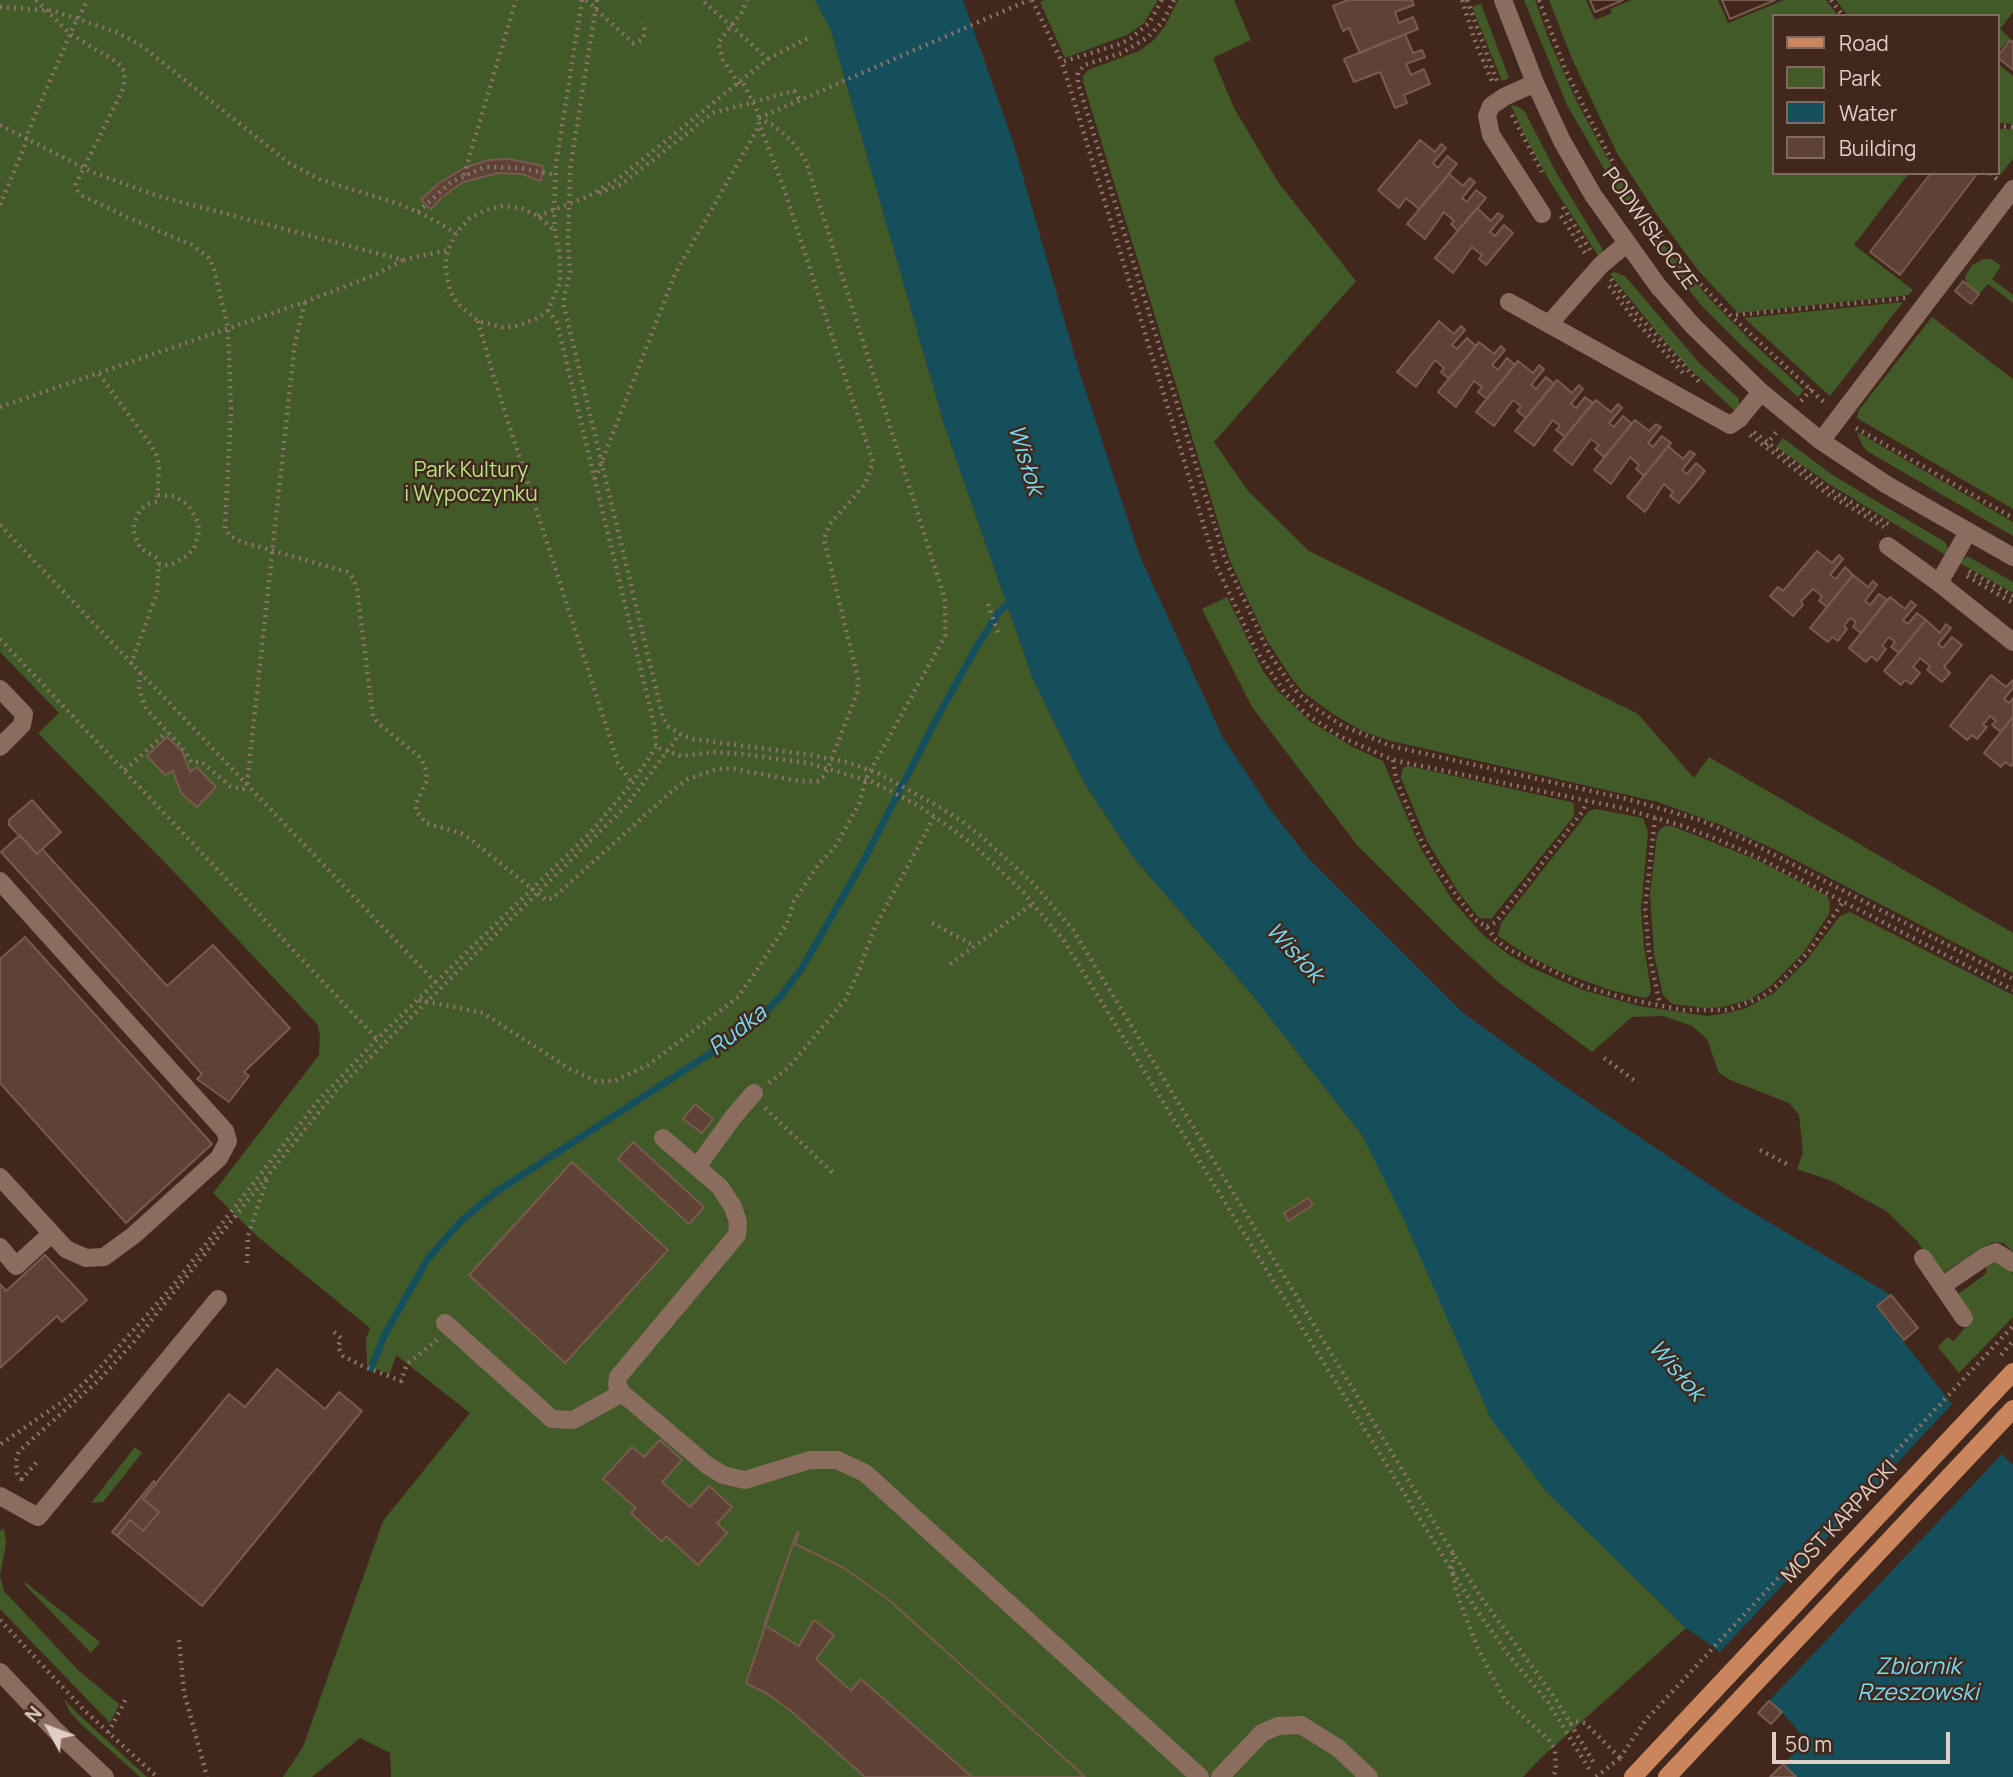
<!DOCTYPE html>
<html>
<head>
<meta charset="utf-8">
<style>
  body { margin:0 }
  #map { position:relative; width:2013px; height:1777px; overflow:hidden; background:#42281c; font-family:Manrope,sans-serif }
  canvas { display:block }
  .legend { position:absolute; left:1772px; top:14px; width:228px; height:161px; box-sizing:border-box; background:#42281c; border:2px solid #816b60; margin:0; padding:9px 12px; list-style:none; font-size:21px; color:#e0cfc7 }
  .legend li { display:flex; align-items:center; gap:14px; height:35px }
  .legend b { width:35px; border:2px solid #816b60 }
  .north { position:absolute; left:14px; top:1693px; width:70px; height:70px; -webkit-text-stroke:5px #42281c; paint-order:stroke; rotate:311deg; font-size:19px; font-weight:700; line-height:28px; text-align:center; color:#e0cfc7 }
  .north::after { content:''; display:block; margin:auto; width:24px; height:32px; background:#e0cfc7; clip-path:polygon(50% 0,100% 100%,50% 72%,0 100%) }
  .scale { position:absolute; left:1772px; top:1732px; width:178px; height:32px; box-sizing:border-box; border:4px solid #e0cfc7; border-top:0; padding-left:9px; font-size:21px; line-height:24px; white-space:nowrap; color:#e0cfc7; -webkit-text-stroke:5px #42281c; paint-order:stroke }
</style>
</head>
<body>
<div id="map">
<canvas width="2013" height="1777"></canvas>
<ul class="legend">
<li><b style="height:9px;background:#cb855d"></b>Road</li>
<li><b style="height:19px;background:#425a28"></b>Park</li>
<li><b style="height:19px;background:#164f5c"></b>Water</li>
<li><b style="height:19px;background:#5e4236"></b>Building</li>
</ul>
<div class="north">N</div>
<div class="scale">50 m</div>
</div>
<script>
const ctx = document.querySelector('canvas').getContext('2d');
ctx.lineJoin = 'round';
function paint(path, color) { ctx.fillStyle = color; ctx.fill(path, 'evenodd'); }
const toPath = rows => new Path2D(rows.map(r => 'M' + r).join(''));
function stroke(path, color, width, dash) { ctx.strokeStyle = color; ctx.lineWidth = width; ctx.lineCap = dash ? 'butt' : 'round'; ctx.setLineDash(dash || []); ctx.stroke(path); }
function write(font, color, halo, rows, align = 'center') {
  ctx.font = font + ' Manrope,sans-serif'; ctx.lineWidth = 5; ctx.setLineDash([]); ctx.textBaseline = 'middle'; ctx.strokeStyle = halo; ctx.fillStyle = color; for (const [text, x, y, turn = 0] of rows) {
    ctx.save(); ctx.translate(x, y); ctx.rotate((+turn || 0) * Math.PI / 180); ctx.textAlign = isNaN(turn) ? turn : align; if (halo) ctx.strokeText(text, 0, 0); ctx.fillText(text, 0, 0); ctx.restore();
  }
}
paint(toPath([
  [0,0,815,0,831,30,945,427,1033,679,1085,784,1134,858,1250,992,1362,1135,1546,1491,1686,1628,1540,1759,1523,1777,391,1777,390,1753,360,1738,312,1777,283,1777,303,1747,383,1521,470,1413,396,1355,390,1374,367,1366,366,1339,370,1328,257,1236,213,1193,319,1055,320,1035,317,1024,177,875,38,733,59,713,0,652],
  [1045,0,1158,0,1144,23,1127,35,1065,58,1040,2],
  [1178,0,1234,0,1251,40,1213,58,1234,108,1278,182,1356,281,1214,442,1248,491,1309,551,1638,714,1694,778,1709,757,2013,933,2013,973,1776,850,1721,825,1658,802,1387,740,1362,731,1333,714,1303,692,1292,679,1266,639,1230,561,1083,82,1083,76,1088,70,1139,51,1154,40,1165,26],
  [1524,0,1535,0,1549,40,1577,102,1605,154,1640,212,1673,257,1709,298,1751,341,1804,390,1798,397,1744,348,1701,305,1632,217,1567,105],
  [1549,0,1586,0,1595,20,1612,13,1610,9,1631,0,1718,0,1728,23,1784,0,1826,0,1838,16,1773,16,1773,173,1909,173,1854,245,1913,290,1908,295,1738,313,1697,269,1655,212,1617,153,1573,61],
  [1836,0,2013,0,2013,12,2000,29,2010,38,1997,53,1997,16,1848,16],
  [1481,4,1509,78,1502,81,1472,7],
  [1997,63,2013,76,2013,124,1997,123],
  [1511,105,1521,108,1525,112,1557,174,1603,250,1599,257,1549,180,1526,138],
  [1997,129,2013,129,2013,159,2000,175,1997,173],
  [1984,259,1991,259,2001,266,1992,279,2013,295,2013,303,1988,284,1979,294,1966,283,1965,277,1972,265],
  [1614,272,1625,276,1700,364,1739,399,1739,409,1737,413,1687,366,1656,331,1610,274],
  [1903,302,1830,396,1744,318],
  [1932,317,2013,379,2013,509,1857,418,1859,410],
  [1857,432,2013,522,2013,536,1867,451,1862,445],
  [1783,438,1834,476,1945,542,1948,548,1946,555,1829,484,1776,447],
  [1967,556,2013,582,2013,593,1960,563],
  [1227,597,1263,671,1278,691,1311,722,1353,747,1383,761,1421,849,1453,901,1483,935,1509,955,1532,968,1583,990,1639,1006,1707,1016,1727,1013,1746,1008,1774,993,1806,961,1840,916,1850,912,2013,995,2013,1252,2003,1243,1993,1242,1940,1275,1917,1241,1886,1211,1832,1181,1797,1169,1803,1153,1799,1115,1789,1103,1730,1080,1719,1073,1707,1039,1692,1026,1663,1016,1632,1017,1592,1052,1498,982,1447,935,1357,845,1252,707,1202,609],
  [1409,766,1571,802,1574,804,1574,816,1491,919,1479,918,1459,893,1427,841,1401,778,1402,771,1404,767],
  [1596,809,1643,818,1648,832,1641,910,1644,946,1651,991,1649,996,1644,998,1610,990,1563,973,1527,955,1498,936,1501,923,1589,811],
  [1665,826,1672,826,1757,860,1827,896,1830,903,1829,914,1804,952,1771,986,1749,1000,1723,1007,1705,1008,1672,1004,1663,995,1654,954,1650,894,1657,835,1660,829],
  [1993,1261,2001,1262,2013,1274,2013,1317,1959,1373,1938,1347,1947,1337,1954,1341,1973,1318,1958,1294,1983,1276,1986,1273,1987,1266],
  [135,1447,142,1453,103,1502,91,1503],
  [4,1529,6,1543,0,1576,4,1591,79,1671,119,1704,110,1723,0,1609,0,1531],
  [25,1582,100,1642,91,1653,25,1585],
  [64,1699,76,1712,147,1777,140,1777,82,1725,70,1712]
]), '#425a28');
paint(toPath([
  [815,0,963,0,1013,142,1077,364,1139,554,1222,736,1270,809,1309,859,1462,1012,1557,1081,1735,1202,1891,1295,1877,1307,1954,1407,2013,1465,2013,1777,1796,1777,1783,1764,1807,1741,1783,1713,1715,1648,1686,1628,1546,1491,1491,1419,1405,1222,1362,1135,1250,992,1134,858,1085,784,1033,679,945,427,831,30]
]), '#164f5c');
paint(toPath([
  [1955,1401,2004,1452,1769,1701,1767,1700,1718,1654]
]), '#42281c');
stroke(toPath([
  [371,1368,385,1334,427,1260,461,1221,496,1192,748,1029,782,995,802,968,864,860,937,718,977,646,999,612,1008,604]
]), '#164f5c', 7);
const building = toPath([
  [1348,0,1412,0,1414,5,1395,12,1399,23,1413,17,1418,29,1360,53,1349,28,1343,31,1333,6,1348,0],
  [1590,0,1623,0,1595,12,1590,0],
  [1590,0,1623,0,1595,12,1590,0],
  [1722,0,1775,0,1730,19,1722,0],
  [1722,0,1775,0,1730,19,1722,0],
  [1405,34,1413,53,1422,50,1425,57,1406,64,1411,75,1424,69,1430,84,1404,95,1407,103,1395,108,1380,72,1354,82,1344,59,1405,34],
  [2010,40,2013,42,2013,70,1997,57,2010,40],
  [1420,140,1435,152,1441,144,1446,148,1433,163,1438,168,1447,156,1457,164,1419,209,1406,198,1399,208,1378,190,1420,140],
  [509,159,543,166,541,181,522,174,498,173,463,182,441,198,431,209,421,200,438,184,464,168,489,160,509,159],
  [1931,173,1977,174,1900,275,1870,252,1931,173],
  [1449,174,1463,186,1470,178,1475,182,1462,198,1467,202,1476,190,1486,198,1458,231,1451,224,1454,221,1444,212,1425,239,1407,224,1449,174],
  [1477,208,1491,221,1498,213,1503,216,1490,232,1495,236,1504,225,1513,233,1486,265,1479,259,1482,255,1472,247,1453,273,1435,258,1477,208],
  [1963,281,1979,294,1971,304,1955,291,1963,281],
  [1439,321,1454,334,1461,326,1465,330,1452,345,1457,349,1467,338,1476,346,1449,379,1441,372,1444,368,1435,360,1416,387,1397,372,1439,321],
  [1479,342,1494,354,1501,346,1505,350,1492,365,1498,370,1507,358,1515,365,1487,399,1478,392,1482,387,1474,381,1456,407,1438,392,1479,342],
  [1518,361,1533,373,1539,365,1544,369,1531,385,1536,389,1546,377,1554,384,1526,418,1517,411,1521,406,1513,400,1494,426,1476,412,1518,361],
  [1557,380,1572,393,1579,385,1583,389,1571,404,1576,408,1585,397,1593,403,1565,437,1556,430,1560,426,1553,420,1534,446,1515,431,1557,380],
  [1596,400,1611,412,1618,404,1622,408,1609,423,1614,427,1623,416,1632,424,1604,457,1595,449,1599,445,1591,439,1572,465,1554,450,1596,400],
  [1635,420,1649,431,1656,424,1661,427,1648,443,1653,447,1662,436,1671,443,1644,476,1636,469,1639,465,1630,457,1611,484,1594,470,1635,420],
  [1668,446,1683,459,1690,451,1695,454,1682,470,1687,474,1696,463,1705,471,1679,503,1670,496,1673,492,1664,484,1645,512,1627,497,1668,446],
  [1817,551,1832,563,1839,555,1843,559,1830,575,1836,579,1845,567,1853,575,1827,607,1819,601,1822,596,1813,589,1801,601,1803,605,1793,616,1770,596,1778,587,1783,591,1817,551],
  [1853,575,1868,587,1873,581,1877,585,1865,601,1870,605,1879,594,1887,600,1861,633,1853,627,1856,622,1850,618,1844,626,1847,629,1838,641,1832,637,1828,642,1810,628,1853,575],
  [1890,597,1905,609,1911,601,1916,605,1903,620,1908,624,1917,613,1926,620,1899,653,1891,647,1895,642,1889,637,1882,646,1886,649,1877,661,1871,656,1866,662,1849,648,1890,597],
  [1926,620,1940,633,1946,624,1951,628,1938,644,1943,648,1952,637,1962,645,1944,667,1950,673,1942,682,1927,670,1930,666,1920,658,1913,667,1920,673,1911,684,1905,680,1901,685,1884,671,1926,620],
  [1991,675,2006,687,2013,680,2013,688,2004,699,2009,703,2013,698,2013,717,2001,732,1992,725,1996,721,1990,716,1983,725,1987,727,1977,739,1972,735,1967,740,1950,726,1991,675],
  [2013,717,2013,764,2011,766,2005,762,2001,767,1984,753,2013,717],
  [167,737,182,751,190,772,197,767,216,787,197,807,181,793,173,771,165,775,147,756,167,737],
  [32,800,61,832,37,854,9,825,9,820,32,800],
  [20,835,37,854,42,849,167,986,213,945,290,1028,244,1072,249,1076,229,1102,197,1079,202,1074,1,852,20,835],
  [25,937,212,1144,126,1223,0,1083,0,959,25,937],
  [695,1104,713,1119,702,1133,683,1119,695,1104],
  [633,1142,704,1207,689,1224,618,1159,633,1142],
  [572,1162,668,1250,565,1363,469,1275,572,1162],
  [1308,1198,1313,1205,1288,1221,1284,1213,1308,1198],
  [45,1255,87,1300,62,1322,57,1316,0,1368,0,1284,6,1291,45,1255],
  [1891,1295,1918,1328,1904,1340,1877,1306,1891,1295],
  [277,1369,325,1409,339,1392,362,1411,202,1606,117,1536,130,1520,143,1531,159,1512,143,1499,229,1394,245,1407,277,1369],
  [660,1440,682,1460,662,1482,690,1507,709,1486,732,1507,717,1523,727,1533,698,1565,666,1536,662,1542,631,1513,636,1508,603,1479,632,1447,644,1457,660,1440],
  [154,1481,156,1484,143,1499,159,1512,143,1531,130,1520,117,1536,112,1532,154,1481],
  [797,1532,799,1533,795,1544,844,1568,889,1600,1085,1777,865,1777,791,1711,766,1693,746,1683,797,1532],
  [797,1532,799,1533,795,1544,844,1568,889,1600,1085,1777,972,1777,861,1679,851,1691,816,1659,834,1635,814,1620,799,1646,764,1625,797,1532],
  [1769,1701,1782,1712,1771,1724,1758,1713,1769,1701],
  [1783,1764,1796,1777,1770,1777,1783,1764]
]);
paint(building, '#5e4236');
stroke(building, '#785b4e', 2);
stroke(toPath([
  [36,0,70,34,117,62,125,72,123,89,76,184,78,191,83,196,129,218,192,245,209,258,214,269,228,328,231,412,225,529,230,536,242,542,347,572,353,578,357,589,373,716,378,723,421,758,426,770,427,781,416,803,416,811,426,823,461,833,469,838,546,900,553,898,673,790,688,779,718,769,734,769,799,781,818,781,824,776,828,768,857,693,858,679,824,539,830,524,865,484,873,462,784,189,759,123],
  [582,0,556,165,554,209,555,232,560,256,560,283,548,310,557,323,655,728,656,747,681,756,715,752,742,754,808,763,873,782,919,806,952,829,975,846,1024,893,1064,941,1473,1605,1508,1654,1548,1702,1589,1769],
  [586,0,633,43,642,40,644,35,645,30,642,23],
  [597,0,570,169,568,244,570,272,564,297,564,306,663,718,669,727,680,734,693,739,811,755,846,762,878,773,943,809,963,822,981,836,1033,883,1073,930,1453,1553,1483,1600,1555,1698,1594,1763],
  [1032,0,1062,62],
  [1162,0,1149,23,1131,38,1120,44,1062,62,1216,565,1257,652,1285,693,1306,714,1341,737,1393,760,1622,808,1683,826,1721,841,1761,859,2013,990],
  [1174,0,1163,21,1148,37,1122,53,1084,65,1078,73,1078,83,1225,559,1269,653,1293,688,1312,706,1341,725,1391,746,1627,799,1700,820,1746,840,2013,979],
  [1462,0,1476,44,1492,81],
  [1467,0,1497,81],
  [1539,0,1566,71,1592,123,1616,168,1653,226,1689,272,1730,315,1827,405],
  [1831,0,1843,16],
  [0,7,54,11,116,32,142,46,289,163,319,179,402,205,428,217,456,233],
  [768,59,808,38],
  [739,84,723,60,718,43,742,12,747,0],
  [1512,115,1542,172],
  [759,118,1029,0],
  [0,125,92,172,158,196,403,260,448,250],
  [1997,126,2013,127],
  [1990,173,1997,179],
  [464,175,516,0],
  [599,193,622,184,713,113,794,91,799,99],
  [0,205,25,145,28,132,74,25,88,0],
  [1563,207,1590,250],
  [418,212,451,182,485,167,521,168,555,175],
  [538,216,589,196,618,179,768,59,702,0],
  [1561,216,1585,253],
  [1611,279,1637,314,1701,384],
  [1609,286,1633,318,1685,375],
  [548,310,538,318,514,327,502,327,478,321,457,303,450,291,445,264,448,250,456,233,469,219,485,210,503,206,521,208,538,216,555,231],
  [1736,315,1906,298],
  [478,321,494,378,618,763,632,783],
  [99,374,151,445,157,456,159,469,157,502,148,504,141,509,135,521,133,530,140,548,158,559,159,565,157,593,131,664],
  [1801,401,1814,386],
  [0,407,305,302,377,274,403,260],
  [1856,428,2013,518],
  [1754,432,1829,489,1892,526],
  [1750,435,1826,493,1884,527],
  [1766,445,1778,430],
  [595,479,675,274,759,126,758,112,742,81],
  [158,495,174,496,188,505,198,522,199,532,194,549,187,556,171,565,159,565],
  [0,525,437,984],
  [1969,571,2013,596],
  [1967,576,2013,603],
  [988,604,998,633],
  [0,639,377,1039],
  [140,673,139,689,146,709,182,747,191,762,202,762,230,786,243,789,247,785,295,342,305,302],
  [1393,760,1396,778,1418,834,1435,866,1474,919,1487,927,1495,939,1508,949,1583,986,1631,1000,1683,1010,1728,1010,1762,997,1780,983,1809,951,1843,902],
  [125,770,167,732],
  [1655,818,1645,908,1649,953,1660,1005],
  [932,923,975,946],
  [1487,927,1496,922,1583,811,1587,801],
  [950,964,1034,903],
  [419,1000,483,1013,570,1069,596,1081,614,1081,648,1065,737,998,750,980,787,924,794,901,818,865,835,847,859,804,866,779,945,636,945,599,805,159,791,140,773,125,759,118],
  [1604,1058,1638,1083],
  [769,1083,789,1067,845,1000,858,973,875,927,934,817],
  [765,1108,835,1175],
  [1760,1150,1791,1166],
  [247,1263,248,1236,267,1179],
  [334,1332,341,1338,338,1347,343,1356,360,1365,401,1381,407,1364,437,1340],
  [2001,1355,2013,1341],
  [1,1444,69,1397,96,1372,172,1287,318,1101,377,1039,591,832,632,783,656,747],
  [21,1480,37,1462],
  [22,1480,17,1473,16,1461,19,1451,99,1380,133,1343,336,1091,626,806,680,734],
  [1453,1553,1452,1571,1456,1591,1478,1649,1505,1700,1548,1739,1555,1749,1556,1770,1553,1777],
  [0,1620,85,1711,157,1777],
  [179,1640,184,1692,207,1777],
  [1570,1724,1575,1721,1585,1723,1620,1758],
  [108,1733,127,1697],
  [1620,1758,1645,1721,2013,1326],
  [1596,1777,1620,1758]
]), '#8a7469', 4.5, [2, 5]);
stroke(toPath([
  [1503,0,1535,83,1562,141,1593,195,1658,286,1693,326,1761,392,1821,441,1887,485,2013,557],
  [1535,83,1504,97,1491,106,1487,116,1491,135,1542,214],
  [1509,302,1730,425,1739,419,1761,392],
  [1549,324,1601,265,1626,244],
  [1821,441,2013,189],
  [1888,546,1939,583,2013,642],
  [1939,583,1968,532],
  [0,689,24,714,22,725,0,747],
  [0,881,225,1131,228,1141,219,1158,134,1235,104,1257,86,1258,66,1249,0,1177],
  [663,1138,720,1187,733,1207,738,1222,737,1235,618,1377,617,1385,622,1393,707,1465,723,1475,745,1480,810,1460,837,1460,865,1473,1200,1777],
  [697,1167,734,1116,754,1093],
  [0,1247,16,1266,51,1234],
  [1923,1258,1964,1318],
  [1942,1286,1986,1256,1996,1252,2013,1263],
  [445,1323,552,1419,573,1420,622,1393],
  [0,1496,38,1517,218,1299],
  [0,1672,54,1729,105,1777],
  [1220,1777,1262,1733,1278,1726,1301,1725,1338,1748,1369,1777]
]), '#8a6d5f', 18);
stroke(toPath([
  [1633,1777,2013,1372],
  [1667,1777,2013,1409]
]), '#cb855d', 18);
write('21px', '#e0cfc7', '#42281c', [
  ["PODWISŁOCZE",1649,229,54],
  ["MOST KARPACKI",1840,1522,-47]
]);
write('21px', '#b5e486', '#42281c', [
  ["Park Kultury",471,471],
  ["i Wypoczynku",471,495]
]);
write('italic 23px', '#71dcf6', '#42281c', [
  ["Wisłok",1025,460,73],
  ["Wisłok",1294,953,47],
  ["Rudka",738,1031,-38],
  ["Wisłok",1676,1371,49],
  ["Zbiornik",1918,1668],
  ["Rzeszowski",1918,1694]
]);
</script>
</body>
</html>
